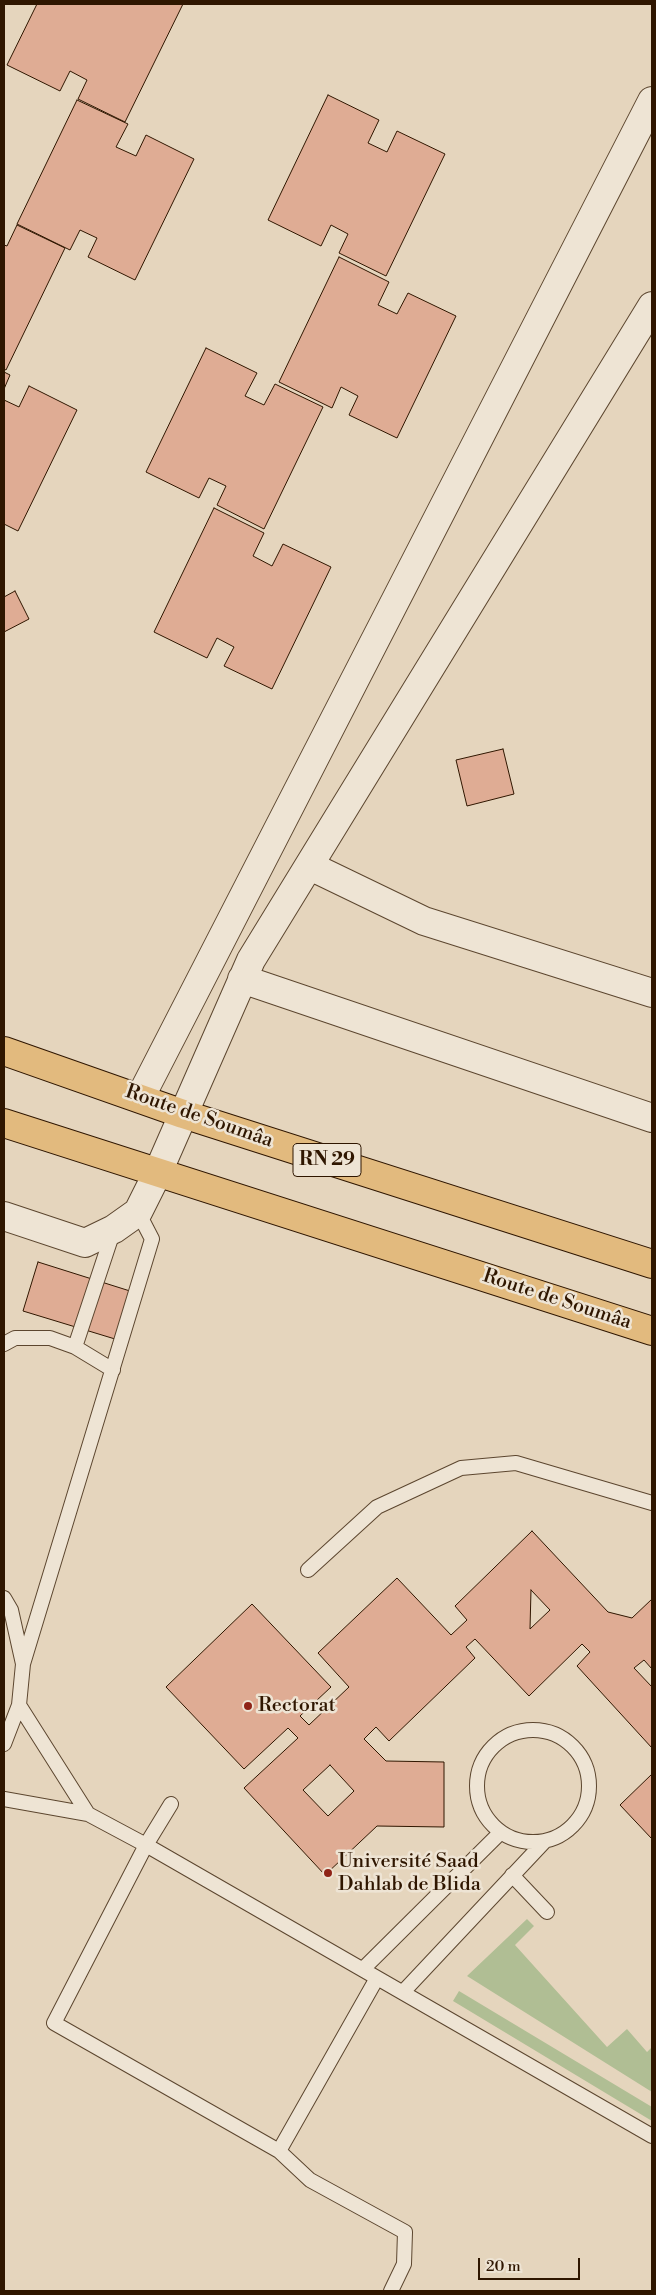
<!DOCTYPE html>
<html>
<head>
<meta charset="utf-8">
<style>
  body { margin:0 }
  #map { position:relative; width:656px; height:2295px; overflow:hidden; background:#e5d5bd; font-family:"Libre Bodoni",serif }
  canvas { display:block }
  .frame { position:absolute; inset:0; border:5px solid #2f1600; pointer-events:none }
  .scale { position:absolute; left:478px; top:2258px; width:102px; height:22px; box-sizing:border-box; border:2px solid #2f1600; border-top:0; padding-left:6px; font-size:15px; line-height:18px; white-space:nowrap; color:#2f1600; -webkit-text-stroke:4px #eee4d4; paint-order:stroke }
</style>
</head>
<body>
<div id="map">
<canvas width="656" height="2295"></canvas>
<div class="frame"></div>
<div class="scale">20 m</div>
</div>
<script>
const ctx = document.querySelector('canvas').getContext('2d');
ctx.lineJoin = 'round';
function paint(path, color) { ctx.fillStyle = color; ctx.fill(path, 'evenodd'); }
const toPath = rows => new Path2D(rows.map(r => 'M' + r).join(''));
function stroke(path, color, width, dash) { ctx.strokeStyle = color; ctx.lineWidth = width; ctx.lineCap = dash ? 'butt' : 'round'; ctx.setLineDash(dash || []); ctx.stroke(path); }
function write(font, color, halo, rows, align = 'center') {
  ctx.font = font + ' "Libre Bodoni",serif'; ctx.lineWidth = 5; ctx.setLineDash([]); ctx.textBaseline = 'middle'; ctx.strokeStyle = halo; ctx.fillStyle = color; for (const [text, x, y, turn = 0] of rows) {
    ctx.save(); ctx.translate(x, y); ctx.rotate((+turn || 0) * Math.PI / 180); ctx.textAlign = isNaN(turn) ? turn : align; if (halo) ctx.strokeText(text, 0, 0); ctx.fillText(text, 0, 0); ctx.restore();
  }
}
paint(toPath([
  [527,1919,534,1926,515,1945,607,2047,627,2029,647,2052,652,2047,652,2092,467,1976],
  [459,1991,652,2107,652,2121,453,2001]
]), '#b0be94');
const building = toPath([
  [37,4,183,4,125,122,78,99,87,80,70,71,60,91,7,65,37,4],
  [328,95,379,120,368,143,387,152,397,131,445,154,386,276,339,253,348,234,331,225,321,246,268,220,328,95],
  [77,100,128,124,116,147,136,156,146,135,194,159,135,280,88,257,97,238,80,230,70,250,17,224,77,100],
  [17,225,65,248,6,370,4,369,4,245,7,246,17,225],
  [339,257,389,282,378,305,397,314,408,293,456,316,397,438,349,415,358,396,341,387,332,408,279,382,339,257],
  [206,348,257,373,245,396,264,405,275,384,323,407,264,529,217,505,226,486,209,478,199,498,146,472,206,348],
  [4,372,10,375,4,389,4,372],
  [29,386,77,410,18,531,4,524,4,400,19,407,29,386],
  [214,508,264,533,253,556,272,566,283,544,331,567,272,689,224,666,234,647,217,638,207,658,154,632,214,508],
  [15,591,29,619,4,632,4,597,15,591],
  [503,749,514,794,467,806,456,760,503,749],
  [38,1262,130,1291,115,1339,23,1311,38,1262],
  [532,1531,608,1612,632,1618,652,1599,652,1669,644,1660,634,1668,652,1687,652,1748,577,1666,590,1652,582,1644,529,1696,475,1639,466,1647,475,1658,389,1741,376,1727,364,1739,386,1761,444,1762,444,1827,377,1826,325,1875,244,1788,298,1738,288,1728,244,1769,166,1687,252,1604,331,1687,300,1716,309,1725,349,1687,318,1653,397,1578,451,1635,467,1620,455,1606,532,1531],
  [531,1590,550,1610,530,1629,531,1590],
  [330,1765,354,1791,328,1816,303,1790,330,1765],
  [652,1774,652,1839,620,1805,652,1774]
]);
paint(building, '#dfac94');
stroke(building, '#2f1600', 1);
const service = toPath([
  [4,1344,15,1338,50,1338,75,1347,113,1370],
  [75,1347,114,1229],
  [308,1570,377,1507,461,1468,516,1463,652,1503],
  [4,1598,11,1610,23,1664,19,1705,4,1744],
  [23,1664,152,1239,138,1212],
  [19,1705,88,1814],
  '477 1786a56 56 0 1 1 112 0a56 56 0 1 1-112 0Z',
  [4,1799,88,1814,146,1845,652,2136],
  [171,1804,146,1845,54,2023,279,2151,377,1978],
  [512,1875,547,1912],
  [363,1969,501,1832],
  [403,1992,544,1842],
  [279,2151,310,2180,405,2232,404,2264,391,2291]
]);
const minor = toPath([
  [310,866,424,921,652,993],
  [242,979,652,1118],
  [140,1098,652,101],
  [4,1216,85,1243,114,1229,138,1212,158,1172,251,960,652,306]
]);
const trunk = toPath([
  [4,1051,183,1114,652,1264],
  [4,1123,652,1331]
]);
stroke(service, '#5c462f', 16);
stroke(minor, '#5c462f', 30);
stroke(trunk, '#2f1600', 30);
stroke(service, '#eee4d4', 14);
stroke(minor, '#eee4d4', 28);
stroke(trunk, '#e2ba7e', 28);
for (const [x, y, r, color] of [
  [248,1706,5,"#8f2418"],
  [328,1873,5,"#8f2418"]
]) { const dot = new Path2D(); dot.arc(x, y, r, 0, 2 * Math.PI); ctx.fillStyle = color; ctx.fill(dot); stroke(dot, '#eee4d4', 2); }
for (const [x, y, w] of [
  [327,1160,68]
]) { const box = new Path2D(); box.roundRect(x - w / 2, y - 16.5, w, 33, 4); ctx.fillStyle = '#eee4d4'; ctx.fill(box); stroke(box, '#2f1600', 1); }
write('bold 19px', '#2f1600', null, [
  ["RN 29",327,1160]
]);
write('20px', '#2f1600', '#eee4d4', [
  ["Route de Soumâa",199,1117,19],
  ["Route de Soumâa",557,1300,18]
]);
write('20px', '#2f1600', '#eee4d4', [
  ["Rectorat",258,1706],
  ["Université Saad",338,1862],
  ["Dahlab de Blida",338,1885]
], 'left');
</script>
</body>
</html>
